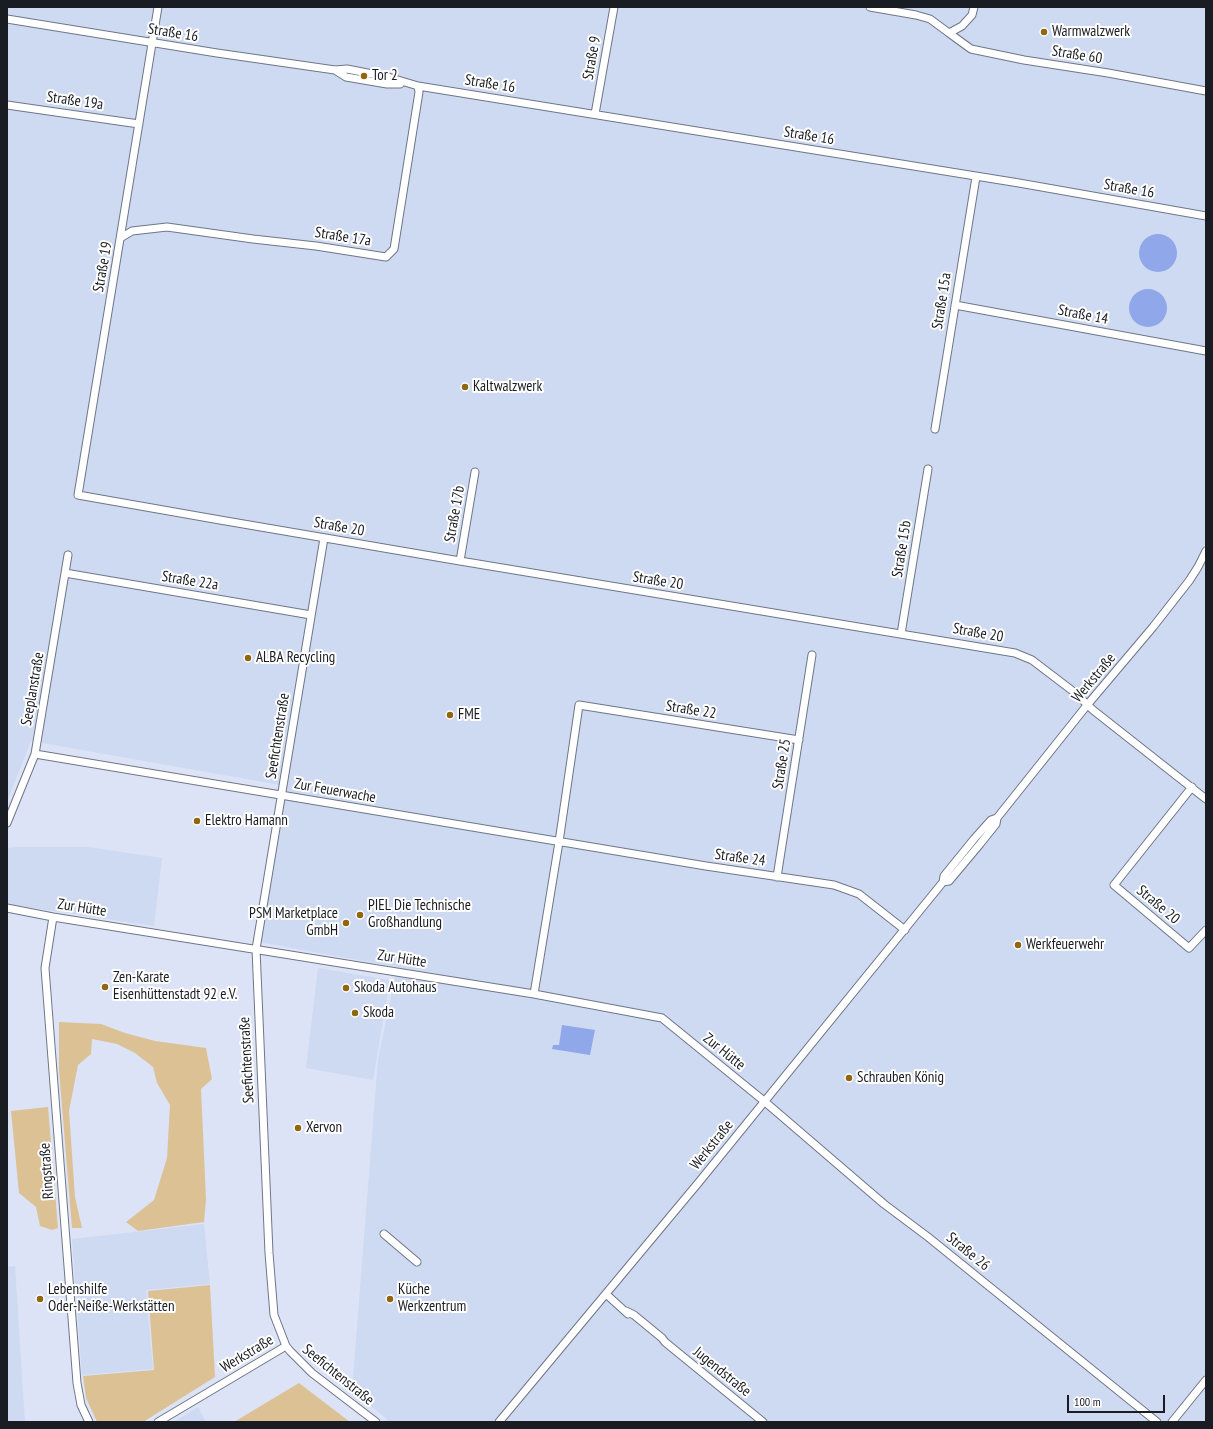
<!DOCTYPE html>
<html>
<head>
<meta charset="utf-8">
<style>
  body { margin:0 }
  #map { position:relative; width:1213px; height:1429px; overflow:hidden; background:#dce3f6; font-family:"PT Sans Narrow",sans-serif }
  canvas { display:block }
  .frame { position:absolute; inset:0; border:8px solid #1a1c23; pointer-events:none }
  .scale { position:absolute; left:1067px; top:1395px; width:98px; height:18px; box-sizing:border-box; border:2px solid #1a1c23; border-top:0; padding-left:5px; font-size:12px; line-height:14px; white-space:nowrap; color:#1a1c23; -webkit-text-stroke:3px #fff; paint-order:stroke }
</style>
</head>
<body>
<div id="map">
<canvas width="1213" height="1429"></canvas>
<div class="frame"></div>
<div class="scale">100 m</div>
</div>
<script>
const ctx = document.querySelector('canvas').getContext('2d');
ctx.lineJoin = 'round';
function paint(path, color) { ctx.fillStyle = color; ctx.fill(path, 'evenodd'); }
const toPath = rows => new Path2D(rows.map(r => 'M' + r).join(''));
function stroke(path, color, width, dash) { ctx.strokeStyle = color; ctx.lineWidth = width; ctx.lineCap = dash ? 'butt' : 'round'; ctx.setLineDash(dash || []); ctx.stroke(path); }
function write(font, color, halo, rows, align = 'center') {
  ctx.font = font + ' "PT Sans Narrow",sans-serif'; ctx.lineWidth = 4; ctx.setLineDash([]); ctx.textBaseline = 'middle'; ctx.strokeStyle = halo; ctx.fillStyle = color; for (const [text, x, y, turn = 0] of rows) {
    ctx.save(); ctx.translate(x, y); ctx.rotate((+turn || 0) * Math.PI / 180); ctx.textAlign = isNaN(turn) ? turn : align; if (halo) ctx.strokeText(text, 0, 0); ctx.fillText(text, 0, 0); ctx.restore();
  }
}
paint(toPath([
  [7,7,1206,7,1206,1422,390,1422,352,1390,378,1059,397,967,253,941,280,785,31,741,7,802],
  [18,847,88,847,162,858,154,926,7,904,7,848],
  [318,968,390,980,373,1080,306,1068],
  [204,1224,210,1284,146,1290,153,1369,82,1375,72,1239],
  [15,1266,25,1422,7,1422,7,1267],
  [198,1407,206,1422,174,1422]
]), '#ced9f2');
paint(toPath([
  [59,1022,101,1024,125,1033,155,1041,206,1048,212,1079,201,1089,206,1199,204,1222,138,1231,126,1222,154,1200,167,1158,170,1105,157,1083,153,1067,135,1053,117,1044,92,1039,91,1054,78,1065,69,1111,75,1197,82,1228,72,1228,59,1070],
  [48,1107,58,1228,52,1230,40,1226,36,1207,19,1193,11,1111],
  [210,1285,215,1377,143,1422,97,1422,86,1398,83,1376,154,1370,148,1291],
  [299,1383,350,1422,234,1422]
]), '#dcc195');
paint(toPath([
  '1139 253a19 19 0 1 1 38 0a19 19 0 1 1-38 0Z',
  '1129 308a19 19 0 1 1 38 0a19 19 0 1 1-38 0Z',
  [562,1025,595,1030,590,1055,552,1049,553,1045,559,1045]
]), '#90a8e9');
const minor = toPath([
  [158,7,78,495,220,520,460,561,1015,653,1032,660,1074,692,1093,710,1206,799],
  [870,7,916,15,930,19,949,33,962,26,972,15,974,7],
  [7,19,217,53,335,70,347,69,388,77,418,86,1019,183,1206,216],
  [949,33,971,49,1024,60,1108,73,1206,91],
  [335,70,346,77,387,84,400,84],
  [7,105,139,124],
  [595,114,614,7],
  [122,237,132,231,167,227,253,239,316,246,386,257,394,249,419,92,418,86],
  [955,305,1206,351],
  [935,429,976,177],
  [324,538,256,949,269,1253,274,1315,286,1346,290,1351,312,1373,376,1422],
  [460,561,475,472],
  [65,573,311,615],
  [901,634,928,469],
  [35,754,706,866,834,885,859,894,905,930],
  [1192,787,1114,885,1189,948,1206,930],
  [7,823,35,754,68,555],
  [777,877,812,655],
  [943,882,949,881,980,844,996,824,997,818],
  [7,908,53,917,534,994,662,1018,764,1101,884,1204,928,1237,1157,1422],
  [53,917,45,968,77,1383,81,1405,89,1422],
  [534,994,559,842,579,705,799,740],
  [384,1234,417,1262],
  [606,1294,628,1314],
  [626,1311,634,1315,662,1338,665,1342,763,1422],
  [158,1422,286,1346],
  [499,1422,699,1182,943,882,944,876,974,839,991,820,997,818,1088,704,1153,627,1189,581,1198,567,1206,551],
  [1172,1422,1206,1380]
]);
stroke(minor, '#6f7686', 9);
stroke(minor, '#fff', 7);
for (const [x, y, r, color] of [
  [1044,32,4,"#90670e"],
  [364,76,4,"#90670e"],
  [465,387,4,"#90670e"],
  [248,658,4,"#90670e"],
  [450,715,4,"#90670e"],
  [197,821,4,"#90670e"],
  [360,915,4,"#90670e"],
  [346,923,4,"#90670e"],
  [1018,945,4,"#90670e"],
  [105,987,4,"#90670e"],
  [346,988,4,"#90670e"],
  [355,1013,4,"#90670e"],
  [849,1078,4,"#90670e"],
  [298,1128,4,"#90670e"],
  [40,1299,4,"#90670e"],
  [390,1299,4,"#90670e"]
]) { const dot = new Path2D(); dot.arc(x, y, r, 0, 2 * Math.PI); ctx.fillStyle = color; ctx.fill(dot); stroke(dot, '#fff', 1.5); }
write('15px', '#1a1c23', '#fff', [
  ["Warmwalzwerk",1052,32],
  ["Tor 2",372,76],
  ["Kaltwalzwerk",473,387],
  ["ALBA Recycling",256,658],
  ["FME",458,715],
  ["Elektro Hamann",205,821],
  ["PIEL Die Technische",368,906],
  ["Großhandlung",368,923],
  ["PSM Marketplace",338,914,"right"],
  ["GmbH",338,931,"right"],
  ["Werkfeuerwehr",1026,945],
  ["Zen-Karate",113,978],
  ["Eisenhüttenstadt 92 e.V.",113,995],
  ["Skoda Autohaus",354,988],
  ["Skoda",363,1013],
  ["Schrauben König",857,1078],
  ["Xervon",306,1128],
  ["Lebenshilfe",48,1290],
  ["Oder-Neiße-Werkstätten",48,1307],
  ["Küche",398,1290],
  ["Werkzentrum",398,1307]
], 'left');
write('15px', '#1a1c23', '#fff', [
  ["Straße 16",173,33,9],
  ["Straße 60",1077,55,9],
  ["Straße 9",592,58,-80],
  ["Straße 16",490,84,9],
  ["Straße 19a",75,101,8],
  ["Straße 16",809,136,9],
  ["Straße 16",1129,189,10],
  ["Straße 17a",343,237,9],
  ["Straße 19",103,267,-80],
  ["Straße 15a",942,301,-81],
  ["Straße 14",1083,315,11],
  ["Straße 17b",455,514,-80],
  ["Straße 20",339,527,10],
  ["Straße 15b",902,549,-81],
  ["Straße 22a",190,581,9],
  ["Straße 20",658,581,9],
  ["Straße 20",978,633,10],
  ["Werkstraße",1094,678,-50],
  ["Seeplanstraße",33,689,-80],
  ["Straße 22",691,710,9],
  ["Seefichtenstraße",278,736,-81],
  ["Straße 25",782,764,-81],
  ["Zur Feuerwache",335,791,10],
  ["Straße 24",740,858,8],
  ["Straße 20",1158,905,40],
  ["Zur Hütte",82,908,9],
  ["Zur Hütte",402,959,9],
  ["Zur Hütte",724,1052,39],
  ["Seefichtenstraße",247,1060,-93],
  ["Werkstraße",712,1145,-51],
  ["Ringstraße",47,1171,-94],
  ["Straße 26",968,1252,39],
  ["Werkstraße",247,1354,-31],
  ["Jugendstraße",722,1372,39],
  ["Seefichtenstraße",338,1375,39]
]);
</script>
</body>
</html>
